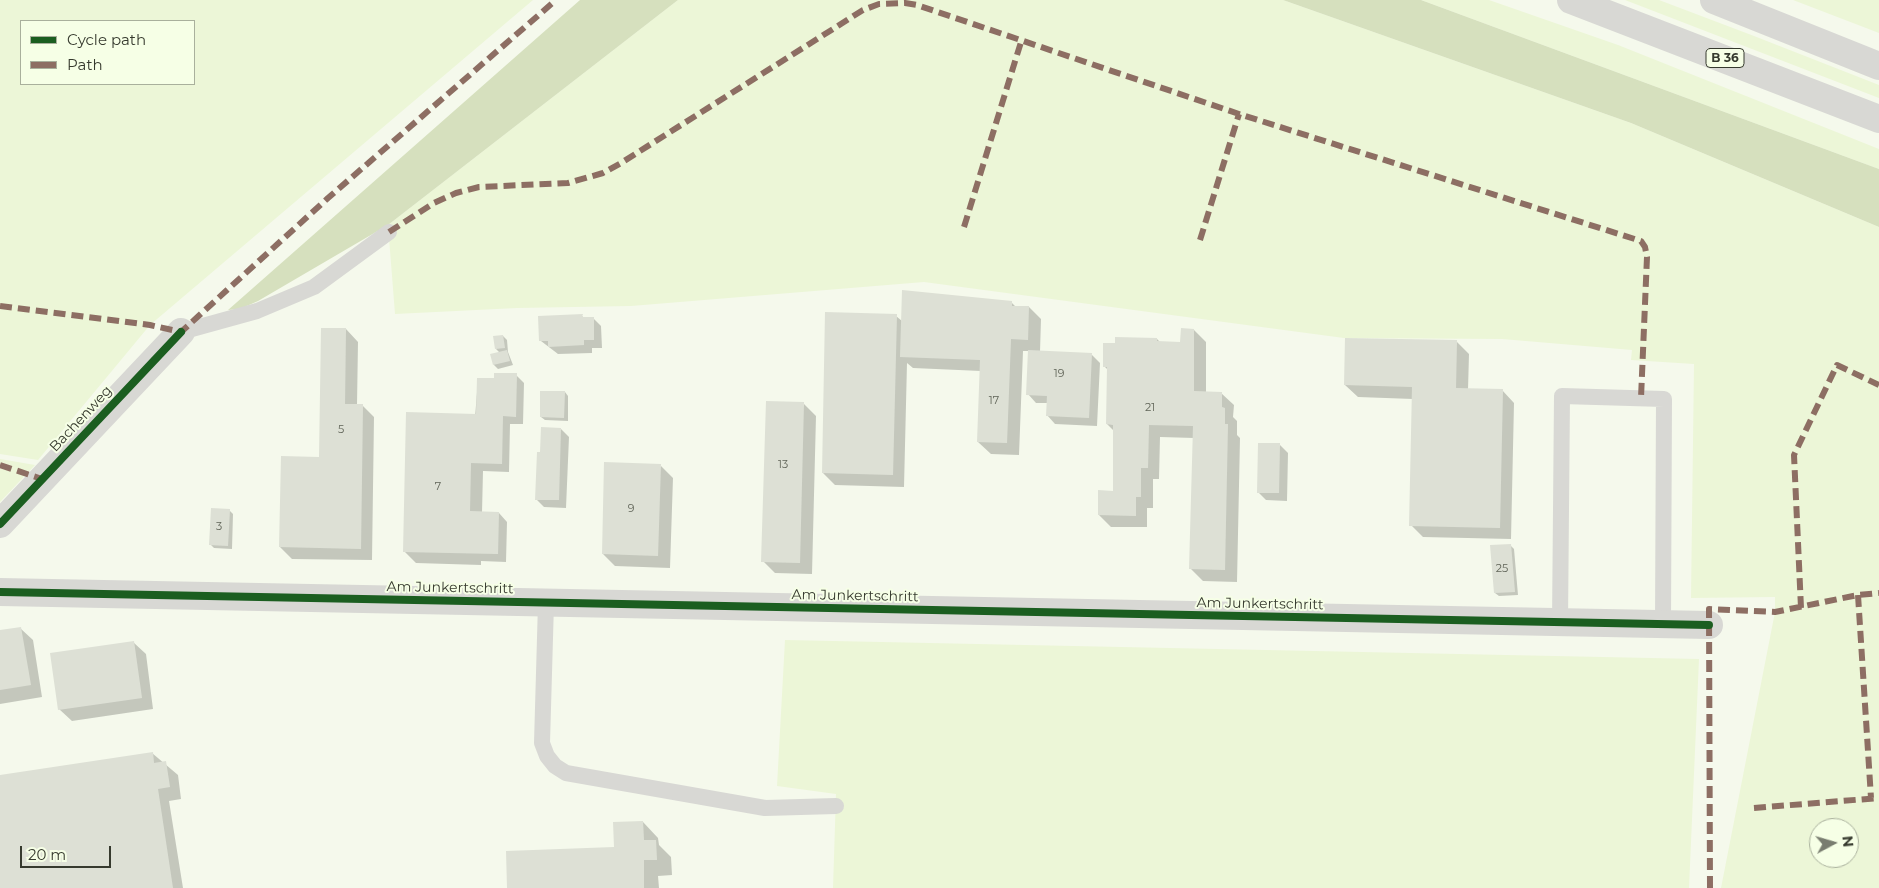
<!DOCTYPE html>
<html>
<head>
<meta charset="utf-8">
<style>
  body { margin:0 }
  #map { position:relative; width:1879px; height:888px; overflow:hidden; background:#f5f9ec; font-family:Montserrat,sans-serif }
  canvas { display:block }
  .legend { position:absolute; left:20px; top:20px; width:175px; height:65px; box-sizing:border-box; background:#f6ffe6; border:1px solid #a9b09c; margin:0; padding:6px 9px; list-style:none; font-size:15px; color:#363a2e }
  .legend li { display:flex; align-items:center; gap:10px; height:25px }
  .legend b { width:25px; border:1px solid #a9b09c }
  .north { position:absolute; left:1809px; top:818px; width:50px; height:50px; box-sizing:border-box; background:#f6ffe6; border:1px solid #a9b09c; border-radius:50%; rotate:84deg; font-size:14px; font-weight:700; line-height:20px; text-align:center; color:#363a2e }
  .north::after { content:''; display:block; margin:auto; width:18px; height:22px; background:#797d70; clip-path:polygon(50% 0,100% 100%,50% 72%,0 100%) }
  .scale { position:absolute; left:20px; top:846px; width:91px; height:22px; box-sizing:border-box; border:2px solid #363a2e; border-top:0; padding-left:6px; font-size:15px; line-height:18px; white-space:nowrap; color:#363a2e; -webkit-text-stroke:4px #f6ffe6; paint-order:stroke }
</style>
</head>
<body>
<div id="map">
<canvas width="1879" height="888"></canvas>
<ul class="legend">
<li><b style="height:6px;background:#1b5e20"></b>Cycle path</li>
<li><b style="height:6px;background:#8d6e63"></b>Path</li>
</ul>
<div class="north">N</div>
<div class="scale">20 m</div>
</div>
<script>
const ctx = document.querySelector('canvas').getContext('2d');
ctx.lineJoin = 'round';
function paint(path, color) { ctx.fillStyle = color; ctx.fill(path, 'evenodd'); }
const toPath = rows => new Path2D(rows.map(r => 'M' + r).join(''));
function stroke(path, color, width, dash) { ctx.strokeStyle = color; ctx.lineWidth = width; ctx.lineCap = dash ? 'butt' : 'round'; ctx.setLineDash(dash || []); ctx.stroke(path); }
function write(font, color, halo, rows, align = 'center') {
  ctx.font = font + ' Montserrat,sans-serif'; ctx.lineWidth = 4; ctx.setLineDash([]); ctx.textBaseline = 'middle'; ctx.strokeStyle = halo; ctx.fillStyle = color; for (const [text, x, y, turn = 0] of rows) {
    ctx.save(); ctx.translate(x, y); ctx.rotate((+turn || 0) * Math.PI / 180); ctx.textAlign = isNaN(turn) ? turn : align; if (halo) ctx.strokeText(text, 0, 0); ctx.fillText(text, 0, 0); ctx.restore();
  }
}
paint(toPath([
  [0,0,533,0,150,325,38,460,0,454],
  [21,21,194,21,194,84,21,84],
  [678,0,1283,0,1631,123,1879,227,1879,888,1721,888,1775,612,1775,597,1691,598,1694,364,1631,360,1632,350,1502,339,1344,338,924,282,631,306,517,308,395,314,388,225],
  [1819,828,1849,828,1849,858,1819,858],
  [1421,0,1489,0,1618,45,1879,149,1879,169],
  [1625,0,1659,0,1754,36,1879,85,1879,98],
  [1793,0,1879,0,1879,33,1866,28],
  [0,459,35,465,0,502],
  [785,640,1699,659,1689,888,833,888,836,794,777,786]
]), '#ecf6d7');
paint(toPath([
  [580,0,678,0,388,225,258,301,240,309,228,310],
  [1283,0,1421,0,1879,169,1879,227,1631,123]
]), '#d6e0be');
paint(toPath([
  [1011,302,1016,307,1029,307,1041,319,1040,352,1092,355,1100,363,1097,426,1055,424,1047,415,1048,403,1036,403,1028,394,1030,351,1023,351,1019,455,991,454,978,442,981,371,913,368,907,363,904,487,835,485,823,473,896,316,902,321],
  [582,316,585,319,593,318,601,326,602,348,592,348,592,353,558,354,541,341],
  [346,329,358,342,357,405,362,405,374,417,372,560,292,559,280,547,320,458],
  [1194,330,1206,342,1206,393,1221,393,1234,405,1233,417,1237,421,1237,435,1240,438,1237,582,1203,581,1191,569,1194,438,1160,437,1159,479,1153,479,1153,508,1147,508,1147,527,1111,527,1099,515,1114,492,1115,432,1107,424,1108,370,1104,366,1116,344,1157,339,1161,343,1182,343],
  [503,336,507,340,508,352,513,365,498,369,494,365,492,355,500,353,496,349],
  [1457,342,1469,354,1468,390,1502,390,1514,403,1511,539,1423,537,1411,525,1413,399,1358,397,1345,385],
  [516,375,524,383,523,424,510,424,509,472,483,471,482,513,499,513,507,522,506,562,481,561,481,565,416,563,404,551,475,418,478,379,495,379],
  [565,392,568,396,568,421,545,420,541,417],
  [804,404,816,416,812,574,775,573,763,561],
  [561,429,569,437,566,508,544,507,536,499,541,454],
  [1280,445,1288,453,1287,501,1266,500,1258,492],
  [661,466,673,478,670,568,615,566,603,554],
  [229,510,233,514,232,549,214,548,210,544],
  [1510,545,1514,549,1518,595,1499,596,1495,593],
  [20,628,33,640,42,697,0,704,0,632],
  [133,642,146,654,153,709,72,721,59,709],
  [152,753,178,775,181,799,169,801,183,888,0,888,0,777],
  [643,822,658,838,659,845,671,857,672,875,658,876,659,888,509,888,615,849]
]), '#0003');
paint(toPath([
  [902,290,1012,301,1012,306,1029,306,1028,340,1011,339,1007,443,977,442,980,360,900,357],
  [825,312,897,314,893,475,822,473],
  [583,314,582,317,594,317,594,340,584,340,584,345,548,347,548,341,539,341,538,316],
  [321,328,346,328,345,404,363,404,361,549,279,547,281,456,319,457],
  [1181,328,1194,329,1194,391,1222,392,1222,407,1225,408,1225,424,1228,424,1225,570,1189,569,1193,426,1149,425,1148,468,1141,468,1141,497,1136,497,1136,516,1098,515,1098,490,1113,491,1113,425,1106,424,1107,367,1103,367,1103,343,1115,343,1115,337,1157,338,1157,341,1180,342],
  [503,335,505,348,495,349,493,336],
  [1345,338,1457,340,1456,388,1503,389,1500,528,1409,526,1412,387,1344,385],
  [507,350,510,361,493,365,490,354],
  [1028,350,1092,353,1089,418,1046,416,1047,396,1026,395],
  [494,373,517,373,516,417,503,416,502,464,471,463,470,511,499,512,498,554,403,552,406,412,476,414,477,378,494,378],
  [540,391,565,391,564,418,540,417],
  [766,401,804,402,800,563,761,562],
  [541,427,561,428,559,500,535,500,537,452,540,452],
  [1258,443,1280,443,1279,493,1257,493],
  [604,462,661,464,658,556,602,554],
  [211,508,230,509,228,546,209,545],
  [1511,544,1515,592,1494,593,1490,545],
  [21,627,31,685,0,690,0,630],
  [134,641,142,698,58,710,50,653],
  [153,752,154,763,166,761,170,787,158,789,173,888,0,888,0,775],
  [643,821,644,840,656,840,657,860,644,860,644,888,507,888,506,851,614,847,613,822]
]), '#dde0d5');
stroke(toPath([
  [181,332,257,311,314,287,389,232],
  [546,603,542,743,547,756,555,766,566,773,765,808,836,806],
  [1560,623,1562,396,1664,399,1663,623]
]), '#d8d8d4', 16);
stroke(toPath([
  [0,524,181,332],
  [0,592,1709,625]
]), '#d8d8d4', 28);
stroke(toPath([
  [1571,0,1879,119],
  [1714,0,1879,66]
]), '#d8d8d4', 28);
stroke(toPath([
  [964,227,1021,42],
  [389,232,434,203,456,193,479,187,568,183,603,173,621,163,863,10,879,4,905,3,917,5,1239,114,1641,241,1645,247,1647,257,1641,398],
  [1200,240,1239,114],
  [0,306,150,325,181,332,328,198,556,0],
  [0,465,42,479],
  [1858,595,1871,798],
  [1801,608,1794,455,1837,365,1879,385],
  [1754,808,1879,798],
  [1710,888,1709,609,1775,612,1858,595,1879,593]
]), '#8d6e63', 6, [12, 6]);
stroke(toPath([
  [0,524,181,332],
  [0,592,1709,625]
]), '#1b5e20', 8);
write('11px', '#606458', null, [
  ["19",1059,374],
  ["17",994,401],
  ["21",1150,408],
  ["5",341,430],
  ["13",783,465],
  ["7",438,487],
  ["9",631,509],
  ["3",219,527],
  ["25",1502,569]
]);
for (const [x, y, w] of [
  [1725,58,38]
]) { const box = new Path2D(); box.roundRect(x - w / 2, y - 9.5, w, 19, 4); ctx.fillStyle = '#f6ffe6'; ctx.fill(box); stroke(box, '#363a2e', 1); }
write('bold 12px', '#363a2e', null, [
  ["B 36",1725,58]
]);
write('14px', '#363a2e', '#f6ffe6', [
  ["Bachenweg",81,419,-47],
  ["Am Junkertschritt",450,588,1],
  ["Am Junkertschritt",855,596,1],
  ["Am Junkertschritt",1260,604,1]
]);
</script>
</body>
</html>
